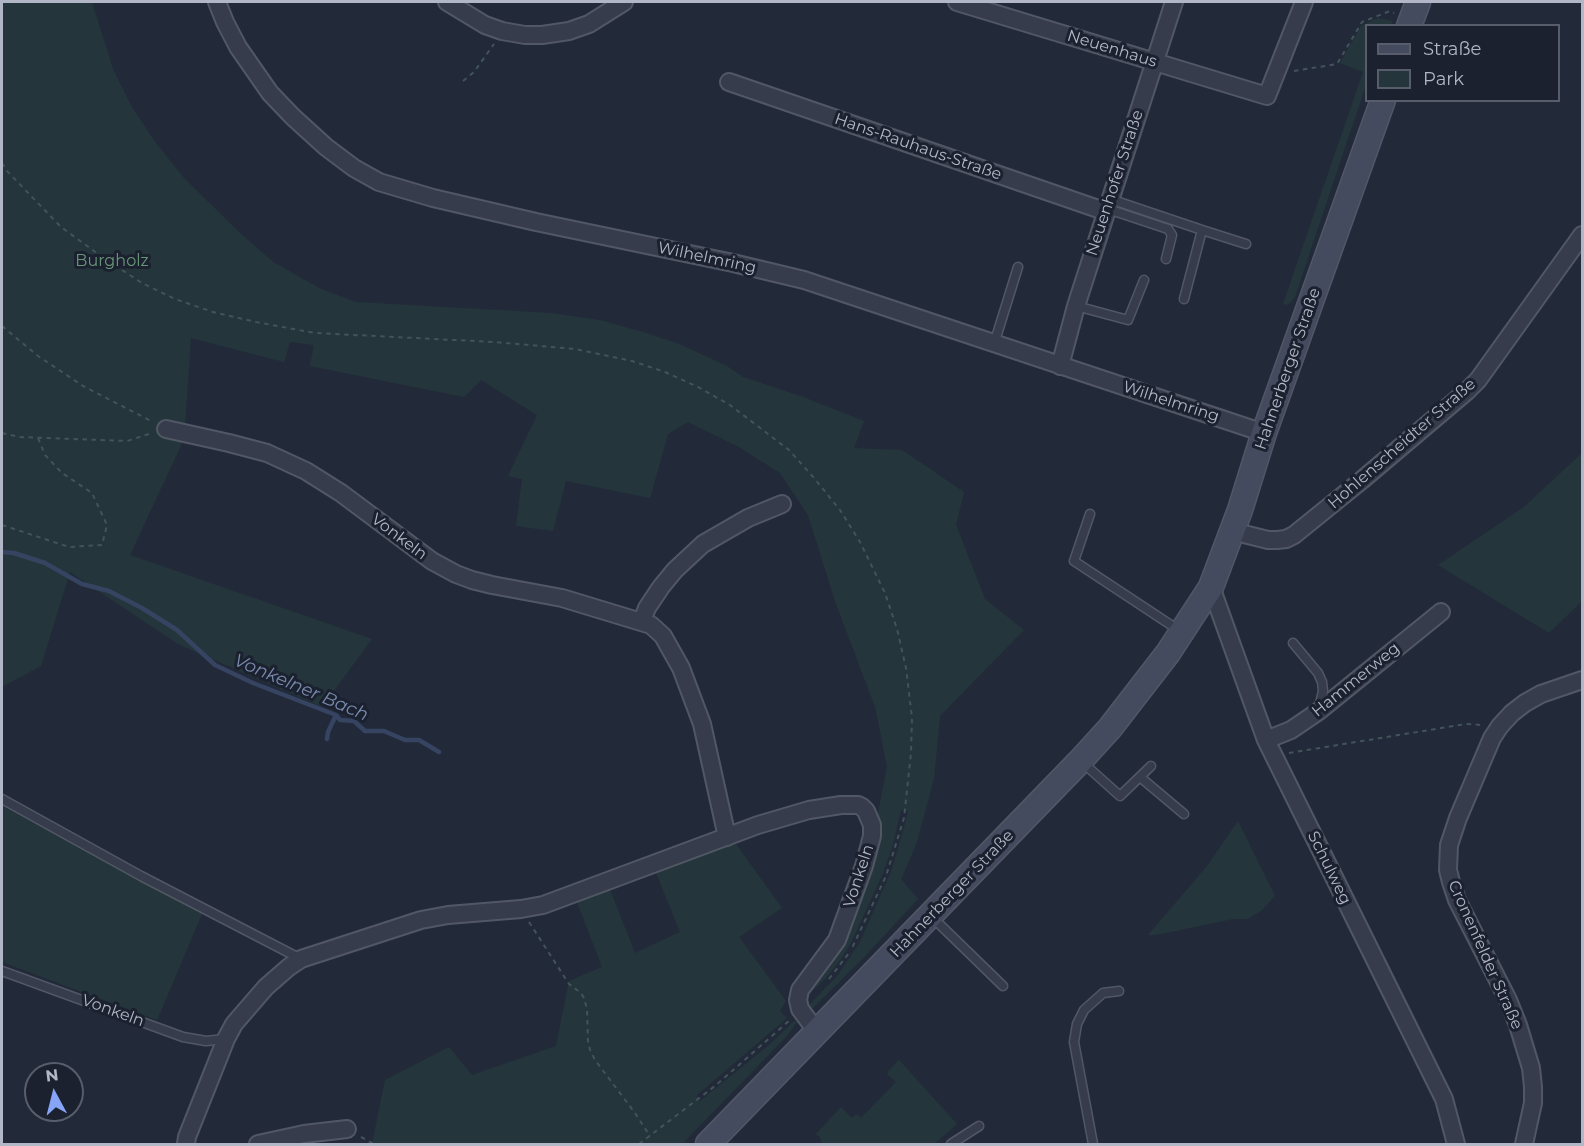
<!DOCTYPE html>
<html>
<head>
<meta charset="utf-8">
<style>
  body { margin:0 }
  #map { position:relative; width:1584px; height:1146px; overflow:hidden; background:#222a3a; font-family:Montserrat,sans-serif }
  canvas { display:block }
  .frame { position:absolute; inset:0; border:3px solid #b1b7c6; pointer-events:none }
  .legend { position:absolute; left:1365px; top:24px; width:195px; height:78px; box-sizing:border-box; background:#1b212f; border:2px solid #575d6b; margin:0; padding:8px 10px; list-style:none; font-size:18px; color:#b1b7c6 }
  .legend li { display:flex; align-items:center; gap:12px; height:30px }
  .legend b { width:30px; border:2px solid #575d6b }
  .north { position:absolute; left:24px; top:1062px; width:60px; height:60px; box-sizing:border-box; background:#1b212f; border:2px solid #575d6b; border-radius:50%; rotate:353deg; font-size:16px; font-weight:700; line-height:24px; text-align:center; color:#b1b7c6 }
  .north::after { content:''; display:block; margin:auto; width:21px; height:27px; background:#86a5f6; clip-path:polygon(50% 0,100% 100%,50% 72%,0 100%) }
</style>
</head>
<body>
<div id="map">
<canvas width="1584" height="1146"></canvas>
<div class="frame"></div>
<ul class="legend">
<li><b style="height:8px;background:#444b5e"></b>Straße</li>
<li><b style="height:16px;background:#24363b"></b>Park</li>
</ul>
<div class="north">N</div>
</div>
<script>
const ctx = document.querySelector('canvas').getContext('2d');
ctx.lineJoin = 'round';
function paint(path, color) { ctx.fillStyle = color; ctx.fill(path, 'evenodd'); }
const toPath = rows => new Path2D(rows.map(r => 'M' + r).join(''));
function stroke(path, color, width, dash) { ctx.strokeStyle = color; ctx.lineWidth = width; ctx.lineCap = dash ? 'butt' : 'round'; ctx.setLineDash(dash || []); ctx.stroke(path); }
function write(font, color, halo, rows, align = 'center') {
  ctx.font = font + ' Montserrat,sans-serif'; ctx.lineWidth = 6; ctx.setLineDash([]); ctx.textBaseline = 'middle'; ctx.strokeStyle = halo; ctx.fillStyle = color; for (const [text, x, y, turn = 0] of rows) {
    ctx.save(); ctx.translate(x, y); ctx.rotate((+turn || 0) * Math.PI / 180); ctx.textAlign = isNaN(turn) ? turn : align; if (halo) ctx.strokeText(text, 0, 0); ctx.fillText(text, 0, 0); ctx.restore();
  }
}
paint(toPath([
  [2,2,92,2,113,69,132,107,155,142,184,178,240,233,273,262,321,289,356,302,551,313,600,320,643,332,679,344,727,366,743,377,803,397,864,421,854,448,902,450,964,492,956,525,985,599,1024,630,940,716,934,779,916,845,901,879,918,899,867,954,810,1011,807,1007,838,975,860,942,892,869,902,835,908,811,901,810,892,848,883,873,851,943,841,959,826,978,805,998,836,949,876,823,887,767,878,721,875,707,835,601,808,515,780,473,739,447,688,422,668,434,650,498,566,481,553,531,516,526,522,479,508,476,537,415,481,380,464,397,310,366,314,345,290,342,284,362,191,338,184,439,130,555,372,639,322,707,178,644,70,572,41,666,2,687],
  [1378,18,1393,21,1390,25,1366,26,1366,85,1295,297,1290,303,1286,305,1283,304,1363,72,1340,63,1361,26],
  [1582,453,1582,601,1549,633,1438,565,1524,507],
  [2,806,202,914,157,1020,2,962],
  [1238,821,1275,896,1262,910,1248,919,1233,919,1156,935,1148,935,1207,866],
  [733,840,782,908,739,937,786,1001,780,1011,787,1018,697,1095,700,1101,769,1045,794,1021,797,1022,786,1037,682,1144,372,1144,385,1080,449,1047,472,1075,556,1046,569,981,602,967,575,897,608,885,635,953,680,932,654,868],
  [899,1060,957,1124,934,1144,822,1144,820,1137,816,1134,841,1107,852,1118,857,1114,861,1118,896,1082,887,1074,889,1070]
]), '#24363b');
stroke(toPath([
  [2,552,14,553,45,563,82,584,109,591,142,608,177,630,215,665,253,683,336,715,340,720,354,721,365,731,384,731,405,740,419,740,439,752],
  [327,739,328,732,336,715]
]), '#364361', 4.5);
const lane = toPath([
  [1110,199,1202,230,1184,299],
  [1108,209,1168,229,1172,235,1166,259],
  [1202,230,1246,244],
  [1076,306,1128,320,1144,280],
  [994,344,1018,267],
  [1090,514,1074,561,1180,631],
  [1293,643,1318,673,1322,682,1323,691,1319,708],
  [1081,761,1120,796,1151,766],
  [1140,777,1184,814],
  [2,799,141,876,301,959],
  [931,916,1003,986],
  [2,971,183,1037,206,1041,225,1039],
  [951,1144,979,1126],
  [1093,1144,1074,1042,1077,1024,1084,1010,1103,993,1119,991]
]);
const street = toPath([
  [217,2,225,22,238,47,270,93,293,117,326,147,354,168,379,182,433,198,536,222,733,263,804,280,1264,433],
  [447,2,485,25,502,31,525,35,542,35,569,31,589,24,624,2],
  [957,2,1267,96,1304,2],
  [729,82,1107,212],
  [1060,366,1076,306,1174,2],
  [166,429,229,443,267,453,306,471,341,493,432,561,456,574,472,580,492,585,562,598,651,625,663,636,681,668,702,724,727,837],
  [1232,531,1268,540,1277,540,1286,539,1294,535,1362,480,1467,391,1478,380,1582,235],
  [1211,587,1266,740,1444,1099,1456,1144],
  [642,621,647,608,661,587,675,570,703,544,748,518,782,504],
  [1266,740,1291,730,1319,711,1441,612],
  [186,1144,187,1137,226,1039,234,1024,266,987,289,967,301,959,421,920,448,915,521,909,543,905,758,825,809,810,841,805,858,805,862,807,866,811,872,825,872,836,864,866,837,940,800,990,798,1000,800,1009,817,1032],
  [258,1144,304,1134,347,1129],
  [1524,1144,1533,1103,1533,1087,1531,1068,1518,1025,1508,1000,1457,900,1451,882,1448,870,1449,845,1458,818,1492,738,1500,726,1512,713,1525,703,1541,694,1582,680]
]);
const secondary = toPath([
  [1409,26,1418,2],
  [708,1144,1080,761,1110,728,1168,653,1211,587,1240,510,1264,433,1383,100]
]);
stroke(lane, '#515765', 11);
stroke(street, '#515765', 20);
stroke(secondary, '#515765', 27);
stroke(toPath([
  [1294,71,1337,64,1362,22,1390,11,1394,13],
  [463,81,474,72,494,44],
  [2,163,7,171,61,227,105,259,142,283,175,299,213,312,256,322,315,333,494,342,575,349,632,361,665,372,698,387,730,405,789,450,815,479,840,510,860,542,885,593,897,629,906,668,912,718,911,753,904,818,886,876,852,948],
  [2,326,38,356,83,386,153,422],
  [2,433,19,437,127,441,152,433],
  [2,525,69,547,102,545,107,525,92,493,62,473,45,455,38,438],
  [1289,753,1466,724,1482,725],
  [529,922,569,984,581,993,584,998,587,1009,588,1041,590,1050,595,1060,635,1113,650,1136],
  [829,979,849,953],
  [361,1137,374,1144],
  [639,1144,715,1086,790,1020]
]), '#425359', 2, [4.5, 4.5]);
stroke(lane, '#363c4b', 8);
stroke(street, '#363c4b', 16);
stroke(secondary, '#444b5e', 24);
write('16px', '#b1b7c6', '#1b212f', [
  ["Neuenhaus",1112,49,17],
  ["Hans-Rauhaus-Straße",918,147,19],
  ["Neuenhofer Straße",1115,183,-72],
  ["Wilhelmring",707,258,12],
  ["Hahnerberger Straße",1288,369,-71],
  ["Wilhelmring",1171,402,18],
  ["Hohlenscheidter Straße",1402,444,-41],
  ["Vonkeln",399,537,37],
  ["Hammerweg",1356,680,-39],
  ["Schulweg",1329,868,64],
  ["Vonkeln",859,876,-72],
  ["Hahnerberger Straße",952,894,-46],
  ["Cronenfelder Straße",1485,955,66],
  ["Vonkeln",113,1011,20]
]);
write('16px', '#689778', '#1b212f', [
  ["Burgholz",112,261]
]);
write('italic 18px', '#798aae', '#1b212f', [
  ["Vonkelner Bach",301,688,23]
]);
</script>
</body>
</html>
